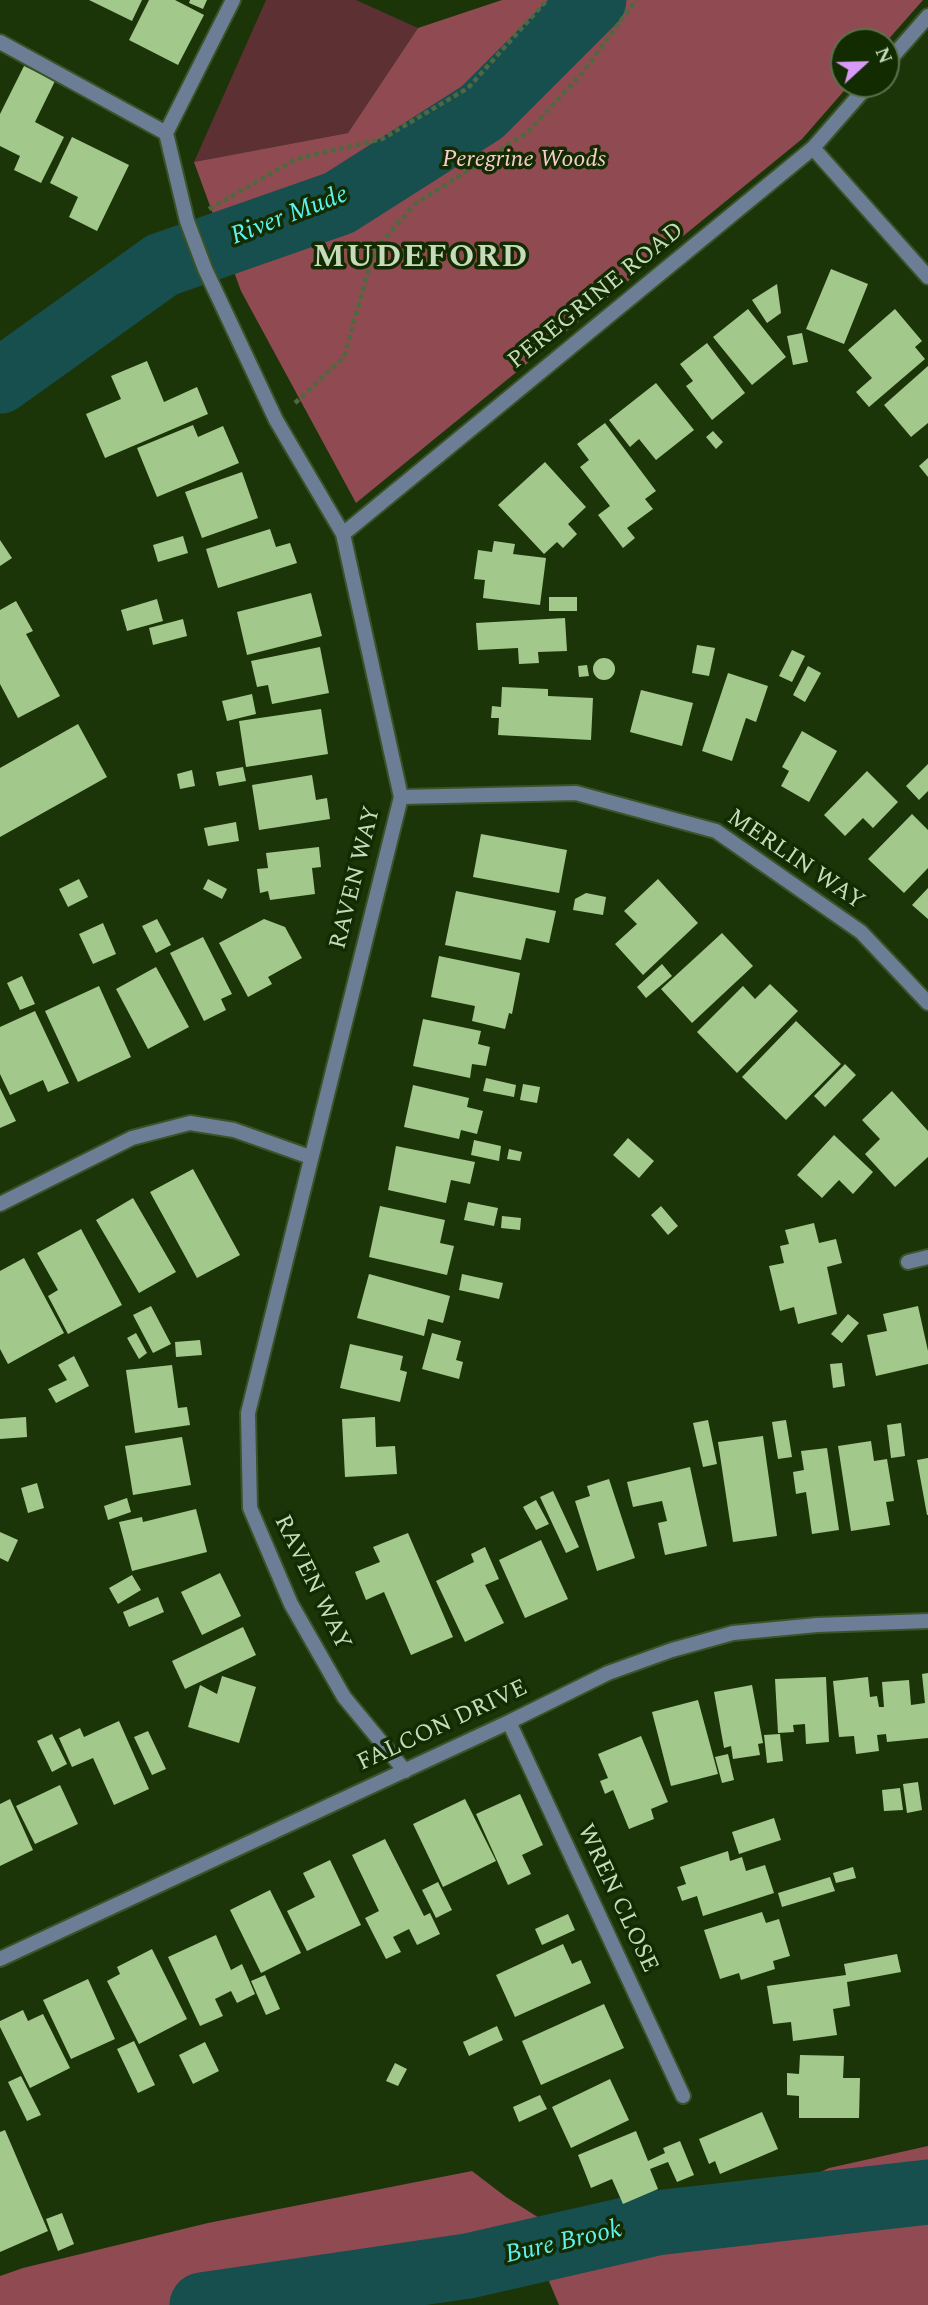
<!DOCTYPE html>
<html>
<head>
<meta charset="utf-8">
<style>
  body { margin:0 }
  #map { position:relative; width:928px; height:2305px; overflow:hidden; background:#1c3508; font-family:Spectral,serif }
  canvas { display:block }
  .north { position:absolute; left:830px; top:28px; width:70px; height:70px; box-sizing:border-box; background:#122b00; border:2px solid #5a714b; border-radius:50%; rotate:68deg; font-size:19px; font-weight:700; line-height:28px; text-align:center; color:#c6dbbc }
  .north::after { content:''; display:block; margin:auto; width:24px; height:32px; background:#d99af7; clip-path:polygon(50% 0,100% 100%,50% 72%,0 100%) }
</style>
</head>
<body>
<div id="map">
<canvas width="928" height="2305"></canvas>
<div class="north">N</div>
</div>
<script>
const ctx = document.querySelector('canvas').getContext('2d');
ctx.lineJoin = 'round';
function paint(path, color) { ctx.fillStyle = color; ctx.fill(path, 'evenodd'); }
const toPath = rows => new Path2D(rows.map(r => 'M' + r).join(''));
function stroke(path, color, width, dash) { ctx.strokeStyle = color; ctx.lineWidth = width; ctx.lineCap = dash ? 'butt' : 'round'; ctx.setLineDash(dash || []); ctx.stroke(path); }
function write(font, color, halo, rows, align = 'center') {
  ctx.font = font + ' Spectral,serif'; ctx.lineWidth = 7; ctx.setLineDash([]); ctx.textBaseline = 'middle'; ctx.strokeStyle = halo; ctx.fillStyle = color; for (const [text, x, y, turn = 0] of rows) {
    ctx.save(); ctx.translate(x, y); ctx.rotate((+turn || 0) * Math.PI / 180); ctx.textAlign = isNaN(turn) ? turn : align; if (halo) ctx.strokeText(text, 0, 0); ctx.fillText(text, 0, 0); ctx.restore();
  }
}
paint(toPath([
  [266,0,356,0,418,28,348,133,194,162]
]), '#5d3034');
paint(toPath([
  [502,0,923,0,886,42,844,42,844,84,850,84,802,139,356,503,241,291,194,162,348,133,418,28],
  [928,2146,928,2305,559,2305,532,2241,400,2263,195,2305,0,2305,0,2276,23,2268,208,2223,472,2171,506,2197,555,2228,786,2189,829,2168]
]), '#904b52');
stroke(toPath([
  [0,381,162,265,339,203,482,112,594,0],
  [202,2305,468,2266,656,2223,928,2192]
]), '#174e4e', 65);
paint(toPath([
  [89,0,142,0,132,21],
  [149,0,175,0,204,15,178,65,129,40],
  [190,0,207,0,203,9,189,3],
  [24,66,55,81,35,122,64,137,41,183,14,170,20,156,0,146,0,114],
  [72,137,129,165,97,231,69,217,78,197,50,183],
  [831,269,868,284,844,344,806,329],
  [777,284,781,313,767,323,752,300],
  [748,309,786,357,752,385,713,337],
  [895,309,922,341,915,347,925,359,869,407,856,392,872,378,848,350],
  [802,333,808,362,793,365,787,336],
  [707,343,745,393,712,420,686,386,693,381,680,364],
  [147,361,164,402,197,387,208,414,105,458,86,414,121,399,111,376],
  [928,366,928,423,911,437,884,405],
  [656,383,694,430,656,460,639,439,630,447,609,420],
  [605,423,656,491,645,499,653,509,627,528,635,538,623,548,598,515,610,506,580,467,589,460,577,444],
  [193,425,198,437,223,426,239,463,157,497,137,448],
  [713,431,723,442,716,449,706,437],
  [928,458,928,477,919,466],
  [545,462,586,507,568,524,577,534,563,548,557,542,544,554,498,505],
  [242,472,258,518,202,538,185,492],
  [270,529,276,547,290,543,297,563,218,588,206,549],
  [183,536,188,553,158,562,153,545],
  [0,540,12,558,0,566],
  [494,541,515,544,513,554,546,558,540,605,483,598,485,580,474,579,478,550,492,552],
  [311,593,322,636,247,655,237,612],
  [549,597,577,597,577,611,549,611],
  [157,599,163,621,127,631,121,610],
  [16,601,33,631,26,634,60,696,18,718,0,684,0,610],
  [565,618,567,651,538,652,539,663,519,664,518,648,478,650,476,623],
  [183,619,187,636,153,645,149,628],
  [697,645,715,648,709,676,692,673],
  [320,647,329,693,272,704,268,685,257,687,251,661],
  [792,650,805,656,792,682,779,676],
  '593 669a11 11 0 1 1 22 0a11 11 0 1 1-22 0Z',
  [587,665,589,676,579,677,578,666],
  [808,666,821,673,805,702,793,695],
  [728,673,768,686,756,722,746,718,732,761,702,751],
  [502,687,548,689,548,696,593,698,591,740,498,735,499,718,491,718,492,706,501,707],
  [641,690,693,703,682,746,630,732],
  [252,694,256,714,227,721,222,701],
  [321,709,328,754,246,767,239,721],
  [78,724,107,777,0,837,0,768],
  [802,731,837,751,809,802,781,786,789,771,782,767],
  [928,764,928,791,919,800,906,786],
  [243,767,246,781,219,786,216,772],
  [192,770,195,786,180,789,177,774],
  [867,771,898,802,873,828,863,818,845,836,824,815],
  [312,775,316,800,327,798,330,819,259,830,252,785],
  [912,814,928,830,928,868,904,893,868,859],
  [236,822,239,841,208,846,204,828],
  [481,834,567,850,559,893,473,877],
  [319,847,321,867,312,868,315,894,270,900,268,891,260,893,257,869,268,868,266,853],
  [79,879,88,897,68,907,59,889],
  [208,879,227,889,222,899,203,889],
  [658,879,698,923,643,975,615,944,637,924,624,911],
  [928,888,928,919,912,905],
  [456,891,556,911,549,943,526,938,521,960,445,945],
  [586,893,606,897,603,915,573,910,575,899],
  [157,919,171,945,156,953,142,926],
  [264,919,285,927,302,958,268,977,272,984,248,997,219,943],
  [103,923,116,954,93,964,79,934],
  [722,933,753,966,692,1023,661,989],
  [203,937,232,994,221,999,226,1010,204,1021,170,953],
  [439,956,520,973,512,1014,509,1013,505,1029,472,1021,475,1006,431,997],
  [662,964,672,976,646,998,637,987],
  [156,967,189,1027,148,1049,116,989],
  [22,976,35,1004,20,1010,7,983],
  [770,984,798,1011,737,1073,697,1032,743,986,755,999],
  [99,986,131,1057,78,1082,45,1011],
  [35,1011,69,1083,48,1092,43,1080,10,1095,0,1074,0,1027],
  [423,1019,481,1031,478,1044,490,1047,486,1066,472,1064,470,1078,413,1066],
  [796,1021,841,1064,786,1120,742,1077],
  [845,1064,856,1075,825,1107,814,1096],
  [486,1078,516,1085,514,1097,483,1091],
  [523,1084,540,1087,537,1103,520,1100],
  [413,1085,469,1098,467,1107,483,1111,477,1134,461,1130,459,1139,404,1127],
  [0,1088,16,1121,0,1128],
  [892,1091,928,1131,928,1157,895,1187,865,1154,880,1139,862,1120],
  [834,1135,873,1172,853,1194,839,1180,822,1198,797,1175],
  [628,1138,654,1161,639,1178,613,1155],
  [474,1140,501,1146,499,1161,471,1155],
  [396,1146,475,1162,470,1184,451,1180,446,1203,388,1190],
  [509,1149,522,1152,520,1161,507,1159],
  [193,1169,240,1255,197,1278,150,1192],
  [133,1198,176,1272,139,1293,96,1220],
  [468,1202,498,1208,494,1226,464,1220],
  [380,1206,445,1220,440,1243,454,1246,447,1275,369,1257],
  [661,1206,678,1226,668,1235,651,1215],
  [502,1216,521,1218,520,1230,501,1228],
  [814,1223,819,1243,836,1239,842,1263,827,1267,837,1314,798,1324,794,1307,780,1311,769,1266,784,1263,780,1246,789,1244,785,1230],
  [81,1229,122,1305,68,1334,48,1296,58,1290,37,1253],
  [24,1258,64,1333,8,1364,0,1349,0,1271],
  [369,1274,450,1296,443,1323,428,1319,424,1336,357,1318],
  [462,1274,503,1283,499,1299,459,1290],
  [151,1306,171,1344,153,1353,133,1315],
  [918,1306,928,1351,928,1364,876,1376,867,1335,887,1331,883,1314],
  [848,1314,859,1323,842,1343,831,1334],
  [136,1333,147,1353,139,1359,127,1338],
  [432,1333,461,1341,456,1360,463,1362,459,1379,422,1369],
  [200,1340,202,1355,176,1357,175,1342],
  [350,1344,403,1356,400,1370,407,1372,400,1402,340,1388],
  [74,1356,89,1386,56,1403,48,1389,67,1380,58,1365],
  [842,1363,845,1386,833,1388,830,1364],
  [172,1365,178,1408,187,1407,190,1425,135,1433,126,1370],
  [26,1417,27,1437,0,1439,0,1419],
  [375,1417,376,1447,395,1446,397,1474,345,1477,342,1419],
  [708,1420,717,1464,703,1467,693,1423],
  [786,1420,792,1457,778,1459,772,1422],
  [901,1423,905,1456,891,1458,887,1425],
  [763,1436,777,1536,733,1542,718,1442],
  [182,1437,191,1485,133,1495,125,1446],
  [871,1441,874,1461,887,1459,894,1501,886,1502,890,1525,851,1531,838,1446],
  [827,1448,839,1530,812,1534,806,1492,796,1494,793,1472,804,1470,801,1451],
  [928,1458,928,1515,927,1515,917,1460],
  [690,1467,707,1546,665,1555,658,1523,667,1521,662,1501,633,1507,627,1482],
  [609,1479,635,1558,597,1571,575,1501,590,1496,587,1486],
  [37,1483,44,1508,28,1513,21,1488],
  [553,1491,579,1547,566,1553,540,1497],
  [127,1498,131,1512,108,1520,104,1506],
  [536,1500,549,1524,536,1530,523,1507],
  [196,1509,207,1552,132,1571,119,1522,142,1517,143,1522],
  [0,1532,18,1540,8,1562,0,1558],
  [408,1533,453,1637,411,1655,384,1592,366,1600,355,1572,380,1562,373,1547],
  [541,1540,568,1599,525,1618,499,1560],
  [485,1547,499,1579,485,1585,504,1623,465,1642,436,1581,474,1562,471,1554],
  [220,1573,241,1616,202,1635,181,1592],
  [132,1575,141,1590,118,1604,109,1588],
  [158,1597,164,1612,129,1627,123,1612],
  [243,1627,256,1655,185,1689,172,1661],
  [928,1673,928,1738,887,1742,886,1734,877,1735,879,1751,856,1754,854,1736,839,1737,833,1681,868,1677,870,1697,877,1696,879,1707,884,1707,882,1682,909,1680,911,1705,925,1703,922,1674],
  [222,1676,256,1687,239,1743,188,1727,200,1685,217,1694],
  [826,1677,829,1742,806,1744,805,1724,793,1725,794,1732,778,1733,775,1679],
  [752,1685,763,1743,758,1744,760,1755,733,1759,731,1746,724,1748,714,1692],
  [698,1700,718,1774,671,1786,652,1712],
  [119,1721,149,1789,114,1805,93,1758,72,1767,59,1738,80,1728,84,1737],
  [148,1731,166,1769,152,1775,134,1737],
  [52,1734,67,1764,52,1772,37,1741],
  [780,1734,783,1761,767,1763,764,1735],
  [641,1736,668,1802,651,1809,654,1819,629,1829,613,1790,605,1794,600,1781,608,1778,598,1754],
  [728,1754,734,1780,722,1783,715,1757],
  [918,1782,922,1810,907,1813,903,1784],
  [60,1785,78,1824,35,1844,16,1806],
  [900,1788,903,1810,884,1811,882,1790],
  [520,1794,543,1845,522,1855,531,1874,508,1885,476,1814],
  [10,1799,33,1850,0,1866,0,1804],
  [465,1799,496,1861,443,1887,413,1824],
  [774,1818,781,1840,739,1854,732,1832],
  [385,1839,424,1916,430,1913,440,1934,417,1945,409,1929,393,1937,401,1952,386,1959,365,1918,379,1911,352,1855],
  [728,1851,730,1861,742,1857,746,1871,765,1865,774,1893,703,1916,697,1896,682,1901,677,1887,686,1884,680,1867],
  [330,1860,361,1925,307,1951,287,1911,315,1897,303,1873],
  [853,1867,856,1878,836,1883,833,1873],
  [830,1877,835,1891,782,1907,778,1893],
  [438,1882,452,1910,436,1918,422,1890],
  [270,1890,301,1953,261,1973,230,1910],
  [762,1912,766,1923,779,1919,790,1956,773,1961,775,1969,741,1980,739,1973,720,1979,704,1930],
  [568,1914,575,1930,542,1945,535,1929],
  [216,1935,231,1970,242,1964,255,1994,237,2003,231,1991,215,1999,223,2016,200,2026,168,1957],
  [563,1944,572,1964,581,1960,591,1983,515,2017,496,1975],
  [152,1949,187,2019,139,2044,107,1981,120,1974,117,1967],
  [897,1954,901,1972,847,1982,850,2006,833,2009,837,2035,793,2041,791,2022,773,2024,767,1986,846,1975,844,1964],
  [265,1975,280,2009,266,2015,251,1981],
  [88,1979,115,2039,71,2059,43,2000],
  [604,2004,624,2048,541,2085,522,2041],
  [23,2010,28,2021,43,2014,70,2068,30,2088,0,2027,0,2021],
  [497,2026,503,2040,469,2056,463,2042],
  [134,2041,155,2085,138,2093,117,2049],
  [205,2042,219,2071,193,2084,179,2055],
  [800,2055,844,2056,843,2078,860,2078,859,2118,799,2118,799,2096,787,2095,787,2073,799,2074],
  [395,2063,407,2069,398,2086,386,2081],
  [21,2076,41,2115,27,2121,8,2082],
  [610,2079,629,2120,571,2148,552,2107],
  [540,2095,547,2109,519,2122,513,2107],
  [762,2112,778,2149,720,2174,715,2161,709,2164,699,2139],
  [5,2130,48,2231,0,2252,0,2132],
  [636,2131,648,2161,665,2153,663,2148,680,2141,694,2175,677,2182,668,2162,650,2169,658,2189,623,2204,612,2179,591,2188,578,2155],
  [62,2213,74,2244,58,2251,46,2219]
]), '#a2c98b');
const minor = toPath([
  [233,0,166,133,187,221,205,269,276,420,343,534,401,797,248,1413,250,1508,291,1604,344,1697,405,1771],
  [0,42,166,133],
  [886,64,928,16],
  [813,148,928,277],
  [343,534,813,148,869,84],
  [401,797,576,793,716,831,861,932,928,1003],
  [0,1204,132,1138,190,1123,234,1130,310,1157],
  [908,1262,928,1257],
  [509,1722,683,2096],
  [0,1959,509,1722,608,1673,672,1650,733,1633,817,1625,928,1621]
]);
stroke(minor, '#3b5328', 18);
stroke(toPath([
  [209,209,296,159,382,139,468,88,547,0],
  [295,403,344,357,374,251,415,204,527,133,584,71,636,0]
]), '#50683f', 4.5, [5, 3.5]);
stroke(minor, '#6c7e96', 14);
write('italic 24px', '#f9cdd0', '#122b00', [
  ["Peregrine Woods",524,161]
]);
write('24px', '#c6dbbc', '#122b00', [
  ["PEREGRINE ROAD",597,297,-39],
  ["MERLIN WAY",795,861,34],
  ["RAVEN WAY",357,878,-76],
  ["RAVEN WAY",311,1583,64],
  ["FALCON DRIVE",443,1727,-25],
  ["WREN CLOSE",616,1899,65]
]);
write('italic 26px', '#5ef1f0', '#122b00', [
  ["River Mude",290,217,-21],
  ["Bure Brook",564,2244,-13]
]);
ctx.letterSpacing = '2px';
write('bold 32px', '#c6dbbc', '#122b00', [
  ["MUDEFORD",421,260]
]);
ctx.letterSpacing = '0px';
</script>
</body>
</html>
